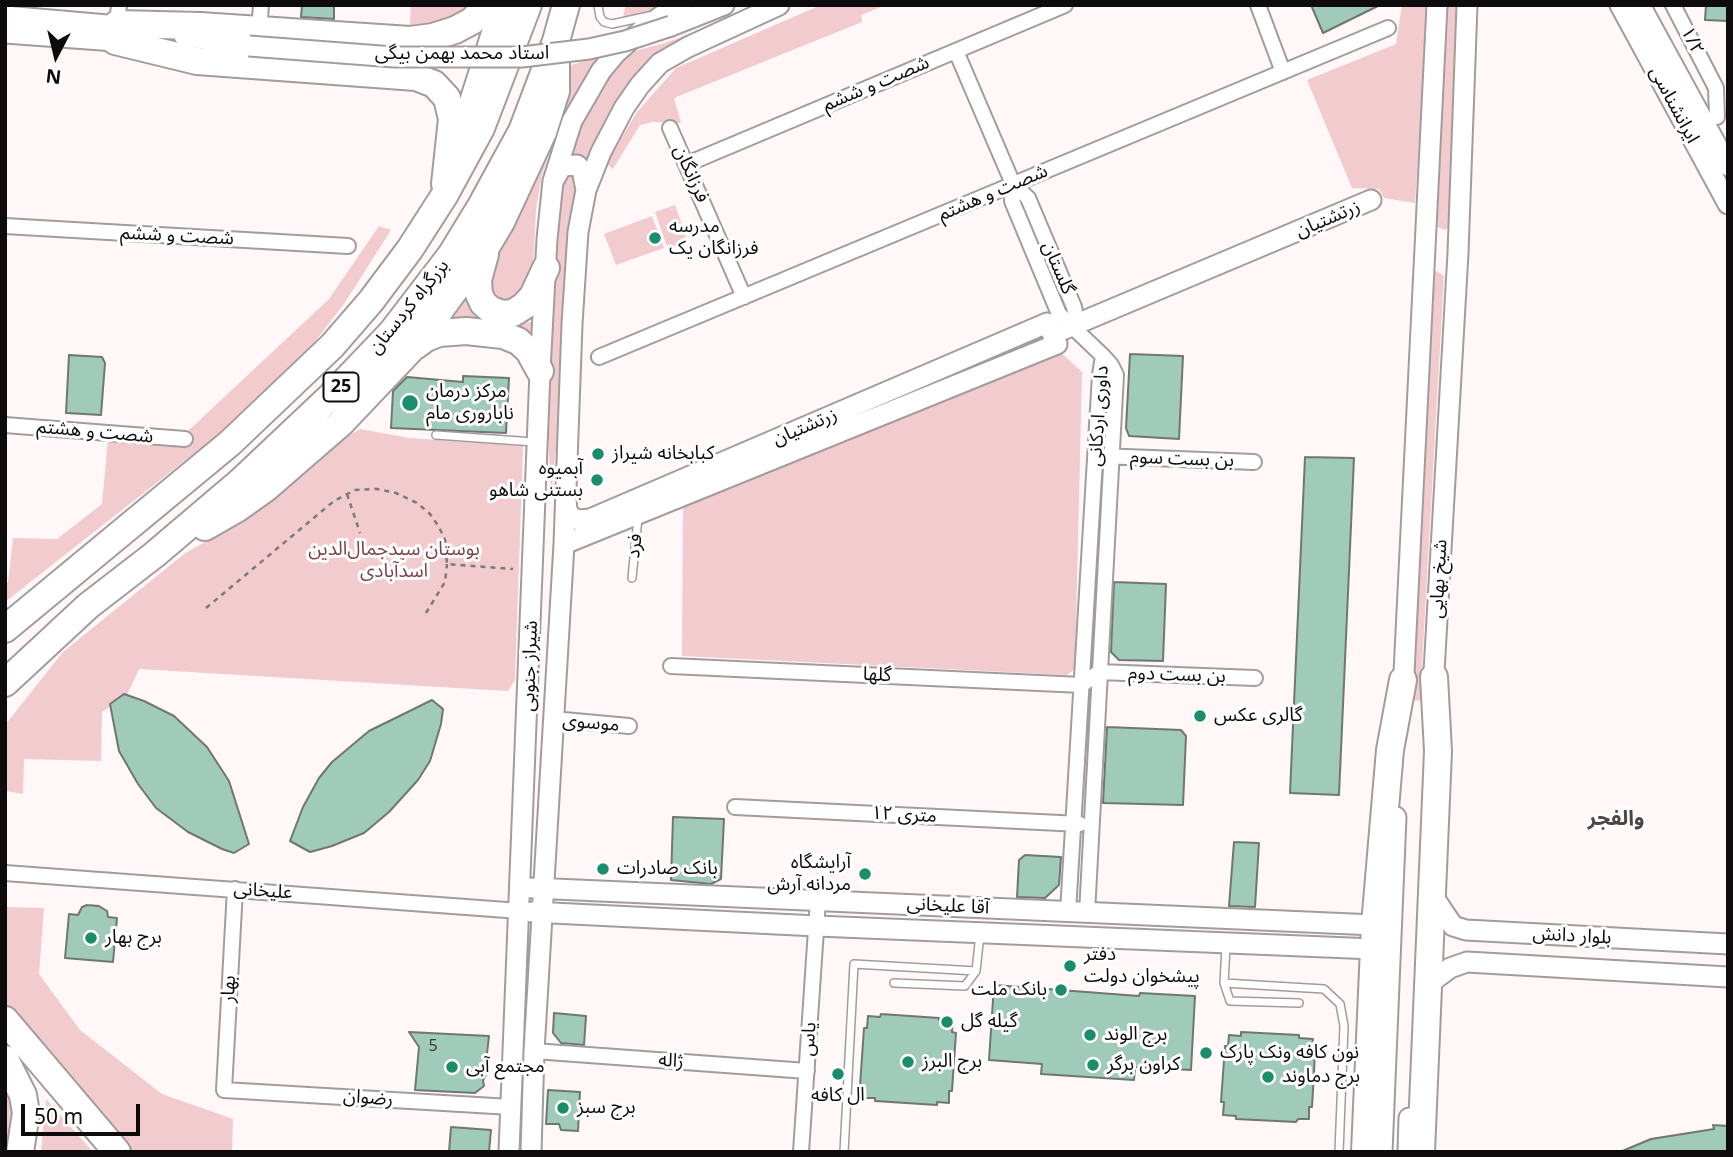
<!DOCTYPE html>
<html>
<head>
<meta charset="utf-8">
<style>
  body { margin:0 }
  #map { position:relative; width:1733px; height:1157px; overflow:hidden; background:#fff7f8; font-family:"Noto Sans",sans-serif }
  canvas { display:block }
  .frame { position:absolute; inset:0; border:7px solid #0d0b0b; pointer-events:none }
  .north { position:absolute; left:21px; top:21px; width:70px; height:70px; -webkit-text-stroke:5px #fff; paint-order:stroke; rotate:187deg; font-size:19px; font-weight:700; line-height:28px; text-align:center; color:#0d0b0b }
  .north::after { content:''; display:block; margin:auto; width:24px; height:32px; background:#0d0b0b; clip-path:polygon(50% 0,100% 100%,50% 72%,0 100%) }
  .scale { position:absolute; left:21px; top:1104px; width:119px; height:32px; box-sizing:border-box; border:4px solid #0d0b0b; border-top:0; padding-left:9px; font-size:21px; line-height:24px; white-space:nowrap; color:#0d0b0b; -webkit-text-stroke:5px #fff; paint-order:stroke }
</style>
</head>
<body>
<div id="map">
<canvas width="1733" height="1157"></canvas>
<div class="frame"></div>
<div class="north">N</div>
<div class="scale">50 m</div>
</div>
<script>
const ctx = document.querySelector('canvas').getContext('2d');
ctx.lineJoin = 'round';
function paint(path, color) { ctx.fillStyle = color; ctx.fill(path, 'evenodd'); }
const toPath = rows => new Path2D(rows.map(r => 'M' + r).join(''));
function stroke(path, color, width, dash) { ctx.strokeStyle = color; ctx.lineWidth = width; ctx.lineCap = dash ? 'butt' : 'round'; ctx.setLineDash(dash || []); ctx.stroke(path); }
function write(font, color, halo, rows, align = 'center') {
  ctx.font = font + ' "Noto Sans","Noto Sans Arabic",sans-serif'; ctx.lineWidth = 6; ctx.setLineDash([]); ctx.textBaseline = 'middle'; ctx.strokeStyle = halo; ctx.fillStyle = color; for (const [text, x, y, turn = 0] of rows) {
    ctx.save(); ctx.translate(x, y); ctx.rotate((+turn || 0) * Math.PI / 180); ctx.textAlign = isNaN(turn) ? turn : align; if (halo) ctx.strokeText(text, 0, 0); ctx.fillText(text, 0, 0); ctx.restore();
  }
}
paint(toPath([
  [411,5,468,5,447,21,409,34],
  [628,5,672,5,623,18,625,7],
  [821,5,886,5,861,15,862,22,674,98,681,123,653,122,640,125,613,169,606,163,637,112,676,68],
  [1402,5,1428,5,1415,203,1384,198,1379,189,1352,188,1307,80,1396,44],
  [1446,5,1459,5,1448,228,1445,230,1435,226],
  [697,31,682,43,589,162,578,155,565,156,569,139,620,55,665,43],
  [602,54,567,109,550,150,542,175,536,209,533,270,518,305,488,297,491,261,543,154,572,65],
  [571,168,576,180,571,218,559,419,551,497,548,437,556,247,562,194,567,171],
  [675,205,688,242,668,249,655,212],
  [652,216,664,248,616,265,604,234],
  [379,226,391,230,344,304,307,352,239,418,5,602,5,585,8,582,13,538,57,539,102,504,108,439,174,444,329,299],
  [1437,271,1444,276,1420,701,1412,700,1430,273],
  [469,293,511,325,537,321,538,345,446,324],
  [1056,348,1082,372,1075,669,1067,675,682,656,683,507],
  [360,429,410,438,523,446,515,680,508,691,139,669,127,695,102,712,101,761,24,759,23,794,5,791,5,725,63,652,184,554,219,534,325,450],
  [5,907,44,908,39,974,80,1030,162,1094,233,1119,232,1152,130,1152,5,1002],
  [5,1075,16,1109,10,1152,5,1152],
  [46,1099,93,1152,41,1152]
]), '#f2cbcf');
const building = toPath([
  [302,5,334,5,334,19,301,17,302,5],
  [1311,5,1380,5,1323,33,1311,5],
  [1706,5,1728,5,1728,21,1705,20,1706,5],
  [1130,354,1183,356,1179,439,1129,436,1126,428,1130,354],
  [69,355,102,357,105,363,101,415,66,413,69,355],
  [463,376,509,378,506,433,391,428,393,391,407,377,463,382,463,376],
  [1305,457,1354,458,1339,795,1290,793,1305,457],
  [1114,582,1166,584,1163,661,1119,660,1111,652,1114,582],
  [124,694,144,701,174,716,207,747,229,781,249,844,234,853,222,849,188,832,156,808,138,784,119,751,110,704,124,694],
  [432,700,443,709,441,724,430,761,418,780,389,812,364,833,332,846,310,852,290,841,303,807,319,778,332,762,369,731,432,700],
  [1107,727,1181,730,1186,736,1183,805,1103,803,1107,727],
  [673,817,724,819,721,879,711,884,671,880,673,817],
  [1234,842,1259,843,1255,907,1229,906,1234,842],
  [1025,855,1061,857,1059,885,1045,898,1017,897,1019,860,1025,855],
  [87,905,99,906,107,911,108,917,117,918,113,962,65,958,69,914,78,915,82,907,87,905],
  [994,985,1139,996,1140,993,1195,996,1191,1070,1135,1067,1134,1080,1041,1074,1042,1064,989,1060,994,985],
  [554,1013,586,1016,584,1045,561,1043,553,1033,554,1013],
  [881,1014,939,1018,939,1021,953,1021,952,1032,956,1033,952,1091,949,1091,949,1103,937,1102,937,1105,875,1101,875,1098,863,1098,864,1087,860,1086,864,1028,867,1028,868,1016,880,1017,881,1014],
  [409,1032,489,1036,486,1062,488,1071,483,1080,484,1086,475,1093,415,1090,419,1047,409,1032],
  [1241,1032,1299,1035,1299,1038,1313,1039,1312,1050,1315,1050,1314,1073,1312,1107,1309,1107,1309,1119,1298,1119,1296,1122,1236,1119,1236,1116,1223,1115,1224,1102,1221,1102,1225,1046,1228,1046,1229,1035,1241,1036,1241,1032],
  [548,1090,580,1092,578,1131,561,1130,559,1124,546,1124,548,1090],
  [1713,1125,1728,1126,1728,1152,1620,1152,1651,1139,1714,1129,1713,1125],
  [451,1127,491,1130,489,1152,449,1152,451,1127]
]);
paint(building, '#a0cab9');
stroke(building, '#707673', 2);
const lane = toPath([
  [598,5,600,17,604,22,612,24,649,16],
  [436,435,534,442],
  [632,578,638,518],
  [1226,946,1224,983,1324,989,1340,1004,1344,1026,1339,1152],
  [894,983,965,986,976,971],
  [1224,983,1230,1001,1299,1003],
  [844,1152,854,964,976,971,980,934]
]);
const street = toPath([
  [1258,5,1283,72],
  [1673,5,1716,88,1717,117],
  [117,24,119,5],
  [259,31,261,5],
  [956,51,1013,184,1028,198,1074,307,1076,317,1074,327],
  [670,128,744,297],
  [687,164,1065,5],
  [1013,184,1012,201,1059,314,1103,356,1111,365,1116,375,1087,913],
  [5,226,348,246],
  [599,357,1388,28],
  [5,425,185,439],
  [1101,456,1254,462],
  [671,666,1082,685,1099,672,1255,678],
  [553,719,629,726],
  [735,807,1080,824],
  [5,873,520,911],
  [235,889,224,1090,511,1107],
  [1068,912,1100,375,1103,356],
  [534,1051,807,1071],
  [801,1152,818,900]
]);
const secondary = toPath([
  [1620,5,1728,204],
  [1640,5,1728,166],
  [5,16,130,27],
  [671,26,724,5],
  [5,33,129,42],
  [184,36,249,46],
  [554,180,562,166,577,165,582,170,586,190],
  [1053,334,1371,200],
  [564,544,1057,344,1047,323,590,519,579,520,571,517,567,510,566,499],
  [1433,689,1458,253,1467,5],
  [1403,693,1437,5],
  [532,888,1375,925],
  [1433,896,1453,926,1466,930,1728,944],
  [532,912,817,926,1374,949],
  [1427,985,1450,968,1467,962,1728,977],
  [509,1152,540,371,547,239,553,181,572,121,601,71,616,53,643,29,667,12,683,5],
  [531,1152,534,1051,564,544,572,324,578,232,586,190,601,152,624,108,640,85,660,63,688,47,779,5],
  [1382,1152,1396,817],
  [1408,1152,1409,1118]
]);
const highway = toPath([
  [117,24,200,26,410,40,433,37,455,30,472,21,487,5],
  [115,41,197,61,416,77,434,84,447,98,452,119,445,184],
  [466,124,504,5],
  [485,254,478,280,479,294,483,303,491,310,503,314,513,313,524,306,533,296,546,268],
  [415,346,426,338,439,333,466,331,503,335,518,341,529,351,540,371],
  [205,527,238,508,266,488,341,423,413,347,486,247,501,222,543,132,556,91,556,61],
  [5,629,230,443,332,346,371,301,410,249,444,196,481,128,528,5],
  [5,683,88,606,154,555,240,482,329,398,392,332,451,255,481,206,522,131,556,41,566,5],
  [5,1020,117,1152],
  [5,1059,23,1095,26,1113,20,1152],
  [1365,1152,1375,925,1390,750,1403,680],
  [1421,1152,1438,751,1434,677]
]);
stroke(lane, '#a39c9d', 10);
stroke(street, '#a39c9d', 18);
stroke(secondary, '#a39c9d', 23);
stroke(highway, '#a39c9d', 30);
stroke(toPath([
  [347,494,360,533],
  [206,608,334,501,355,490,377,489,396,493,417,503,430,514,439,527,445,540,447,564,513,569],
  [426,613,445,582,447,564]
]), '#7f7a7a', 2.5, [5, 5]);
stroke(lane, '#fff', 7);
stroke(street, '#fff', 14);
stroke(secondary, '#fff', 19);
stroke(highway, '#fff', 26);
const secondaryBridge = toPath([
  [249,46,394,57,522,57,589,49,625,41,671,26]
]);
stroke(secondaryBridge, '#a39c9d', 23, []);
stroke(secondaryBridge, '#fff', 19);
for (const [x, y, r, color] of [
  [655,238,7,"#1b8c6c"],
  [410,403,9,"#1b8c6c"],
  [598,454,7,"#1b8c6c"],
  [597,480,7,"#1b8c6c"],
  [1200,716,7,"#1b8c6c"],
  [603,869,7,"#1b8c6c"],
  [865,874,7,"#1b8c6c"],
  [91,938,7,"#1b8c6c"],
  [1070,966,7,"#1b8c6c"],
  [1061,990,7,"#1b8c6c"],
  [947,1022,7,"#1b8c6c"],
  [1090,1035,7,"#1b8c6c"],
  [1206,1053,7,"#1b8c6c"],
  [908,1062,7,"#1b8c6c"],
  [1093,1065,7,"#1b8c6c"],
  [452,1067,7,"#1b8c6c"],
  [838,1074,7,"#1b8c6c"],
  [1268,1077,7,"#1b8c6c"],
  [563,1108,7,"#1b8c6c"]
]) { const dot = new Path2D(); dot.arc(x, y, r, 0, 2 * Math.PI); ctx.fillStyle = color; ctx.fill(dot); stroke(dot, '#fff', 2.5); }
write('16px', '#323b36', null, [
  ["5",433,1046]
]);
for (const [x, y, w] of [
  [341,387,35]
]) { const box = new Path2D(); box.roundRect(x - w / 2, y - 14.5, w, 29, 5); ctx.fillStyle = '#fff'; ctx.fill(box); stroke(box, '#0d0b0b', 2); }
write('bold 18px', '#0d0b0b', null, [
  ["25",341,387]
]);
write('19px', '#0d0b0b', '#fff', [
  ["۱/۲",1692,41,63],
  ["استاد محمد بهمن بیگی",462,54],
  ["شصت و ششم",876,84,-23],
  ["ایرانشناسی",1674,105,62],
  ["فرزانگان",691,174,66],
  ["شصت و هشتم",993,193,-23],
  ["زرتشتیان",1328,219,-23],
  ["شصت و ششم",177,236,3],
  ["گلستان",1058,268,67],
  ["بزرگراه کردستان",409,307,-51],
  ["داوری اردکانی",1099,416,-86],
  ["زرتشتیان",805,427,-23],
  ["شصت و هشتم",95,432,5],
  ["بن بست سوم",1182,459,2],
  ["فرد",635,546,-84],
  ["شیخ بهایی",1439,579,-87],
  ["شیراز جنوبی",530,666,-88],
  ["گلها",877,675,3],
  ["بن بست دوم",1177,675,2],
  ["موسوی",591,723,5],
  ["۱۲ متری",904,815,3],
  ["علیخانی",263,891,4],
  ["آقا علیخانی",948,906,3],
  ["بلوار دانش",1572,936,3],
  ["بهار",229,989,-87],
  ["یاس",809,1039,-86],
  ["ژاله",671,1061,4],
  ["رضوان",368,1098,4]
]);
write('19px', '#0d0b0b', '#fff', [
  ["مدرسه",669,227],
  ["فرزانگان یک",669,249],
  ["مرکز درمان",426,392],
  ["ناباروری مام",426,414],
  ["کبابخانه شیراز",612,454],
  ["آبمیوه",583,469,"right"],
  ["بستنی شاهو",583,491,"right"],
  ["گالری عکس",1214,716],
  ["آرایشگاه",851,863,"right"],
  ["مردانه آرش",851,885,"right"],
  ["بانک صادرات",617,869],
  ["برج بهار",105,938],
  ["دفتر",1084,955],
  ["پیشخوان دولت",1084,977],
  ["بانک ملت",1047,990,"right"],
  ["گیله گل",961,1022],
  ["برج الوند",1104,1035],
  ["نون کافه ونک پارک",1220,1053],
  ["برج البرز",922,1062],
  ["کراون برگر",1107,1065],
  ["مجتمع آبی",466,1067],
  ["برج دماوند",1282,1077],
  ["ال کافه",838,1096,"center"],
  ["برج سبز",577,1108]
], 'left');
write('19px', '#7b424b', '#fff', [
  ["بوستان سیدجمال‌الدین",394,550],
  ["اسدآبادی",394,572]
]);
write('bold 21px', '#4c4647', '#fff', [
  ["والفجر",1616,819]
]);
</script>
</body>
</html>
